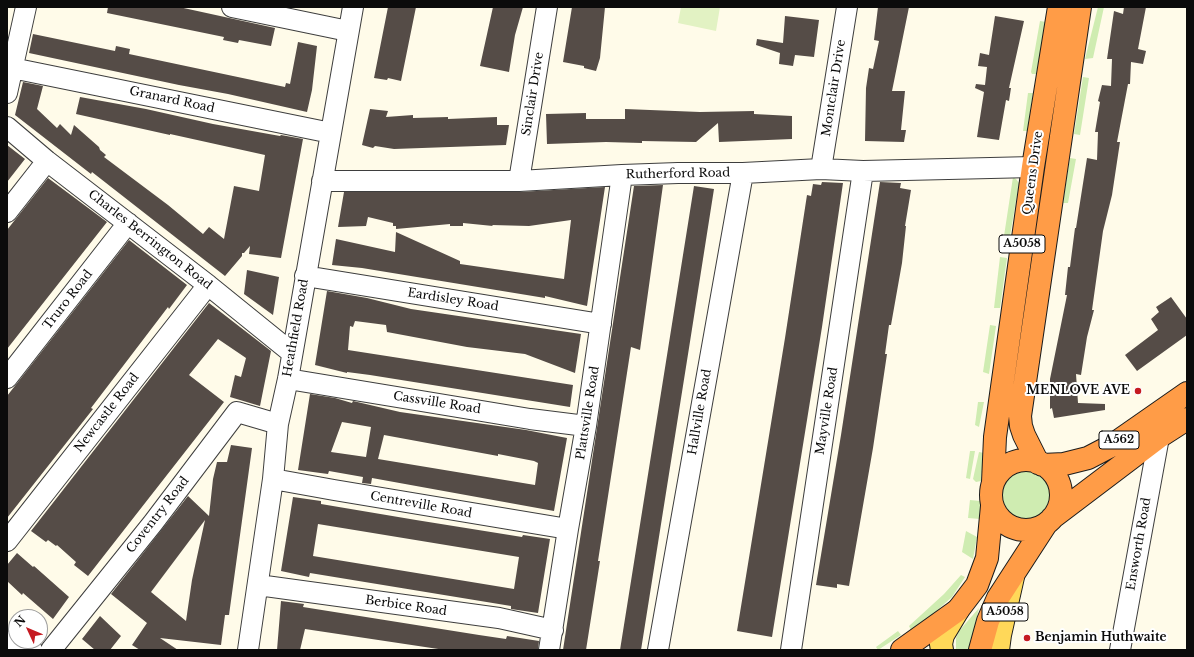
<!DOCTYPE html>
<html>
<head>
<meta charset="utf-8">
<style>
  body { margin:0 }
  #map { position:relative; width:1194px; height:657px; overflow:hidden; background:#fffbe9; font-family:"Libre Baskerville",serif }
  canvas { display:block }
  .frame { position:absolute; inset:0; border:8px solid #0b0b0b; pointer-events:none }
  .north { position:absolute; left:8px; top:609px; width:40px; height:40px; box-sizing:border-box; background:#fff; border:1px solid #9d9d9d; border-radius:50%; rotate:314deg; font-size:11px; font-weight:700; line-height:16px; text-align:center; color:#0b0b0b }
  .north::after { content:''; display:block; margin:auto; width:14px; height:18px; background:#c51a21; clip-path:polygon(50% 0,100% 100%,50% 72%,0 100%) }
</style>
</head>
<body>
<div id="map">
<canvas width="1194" height="657"></canvas>
<div class="frame"></div>
<div class="north">N</div>
</div>
<script>
const ctx = document.querySelector('canvas').getContext('2d');
ctx.lineJoin = 'round';
function paint(path, color) { ctx.fillStyle = color; ctx.fill(path, 'evenodd'); }
const toPath = rows => new Path2D(rows.map(r => 'M' + r).join(''));
function stroke(path, color, width, dash) { ctx.strokeStyle = color; ctx.lineWidth = width; ctx.lineCap = dash ? 'butt' : 'round'; ctx.setLineDash(dash || []); ctx.stroke(path); }
function write(font, color, halo, rows, align = 'center') {
  ctx.font = font + ' "Libre Baskerville",serif'; ctx.lineWidth = 4; ctx.setLineDash([]); ctx.textBaseline = 'middle'; ctx.strokeStyle = halo; ctx.fillStyle = color; for (const [text, x, y, turn = 0] of rows) {
    ctx.save(); ctx.translate(x, y); ctx.rotate((+turn || 0) * Math.PI / 180); ctx.textAlign = isNaN(turn) ? turn : align; if (halo) ctx.strokeText(text, 0, 0); ctx.fillText(text, 0, 0); ctx.restore();
  }
}
paint(toPath([
  [1098,7,1104,7,1093,58,1085,59],
  [1040,21,1046,22,1036,74,1032,74,1031,72],
  [1083,77,1089,78,1080,135,1074,134],
  [1028,93,1033,93,1027,131,1023,131],
  [1070,158,1076,159,1068,203,1063,203],
  [1013,177,1016,179,1019,183,1010,236,1004,236],
  [1000,257,1007,258,1000,308,994,308],
  [990,325,996,326,989,374,983,372],
  [978,402,984,402,979,427,975,425],
  [970,451,975,451,970,479,966,478],
  [979,452,984,453,981,481,976,482,973,479],
  '1000 497a27 27 0 1 1 54 0a27 27 0 1 1-54 0Z',
  [970,500,980,501,980,519,968,518],
  [966,531,977,537,973,559,962,552],
  [961,575,965,577,952,597,933,614,911,630,909,626,944,594],
  [979,608,969,650,956,650,956,638,959,631],
  [898,631,901,635,878,650,876,647]
]), '#cfecb1');
paint(toPath([
  [681,7,720,7,716,31,678,23]
]), '#e2f2c3');
paint(toPath([
  [108,7,179,7,275,28,271,46,239,40,238,43,223,40,224,37,107,13],
  [388,7,416,7,401,81,388,78,387,80,374,78],
  [493,7,523,7,515,35,509,72,480,66],
  [572,7,605,7,600,58,596,71,584,68,584,66,563,62],
  [878,7,909,7,892,91,905,91,901,130,906,130,904,142,865,141,866,88,869,68,873,69,879,41,874,40],
  [1124,7,1146,7,1138,49,1146,51,1143,64,1131,62,1130,84,1128,84,1117,142,1120,142,1112,195,1103,231,1092,310,1094,310,1087,337,1081,375,1076,374,1078,403,1105,404,1105,410,1054,418,1052,408,1050,409,1050,379,1067,295,1065,295,1068,267,1070,267,1075,228,1076,228,1087,158,1097,160,1098,132,1095,132,1100,102,1098,101,1102,85,1111,86,1112,59,1107,59,1114,11,1123,14],
  [785,16,819,20,814,57,795,55,793,66,779,64,780,53,756,45,757,39,783,43],
  [995,16,1024,21,1009,88,1011,88,1009,101,1006,100,999,140,977,137,984,92,975,88,976,84,985,85,987,67,978,66,980,53,989,55],
  [33,34,115,51,116,46,130,49,129,54,285,87,286,83,290,84,298,42,317,46,312,90,307,112,228,94,179,85,29,53],
  [23,82,43,86,37,109,57,128,60,124,71,135,74,125,99,147,100,150,106,155,104,157,168,205,203,234,209,227,224,239,234,186,259,191,265,155,170,134,170,135,76,114,80,97,146,109,213,124,280,136,281,135,303,139,281,258,249,254,250,246,244,253,242,253,242,256,225,276,92,172,91,174,15,115],
  [370,109,388,111,386,117,413,115,413,118,448,117,448,119,497,117,497,125,509,125,506,145,394,149,375,146,373,148,362,145],
  [625,109,700,112,754,111,754,114,792,116,792,139,719,142,718,123,696,142,642,141,642,143,606,142,547,144,546,114,586,113,586,119,625,119],
  [7,145,25,159,7,182],
  [48,178,107,222,7,349,7,230],
  [822,182,843,183,822,327,772,637,737,631,785,338,807,195,811,196,813,184,821,185],
  [880,182,901,183,900,188,911,190,905,226,906,226,902,263,891,325,889,325,885,354,887,354,873,448,849,586,837,584,837,588,816,585,841,435],
  [663,185,640,350,631,347,598,561,600,561,586,650,563,650,634,186],
  [694,186,714,189,689,348,641,650,620,650],
  [605,187,587,306,545,296,545,298,362,268,332,265,336,239,395,252,396,232,460,261,460,264,564,279,571,220,529,226,492,225,493,226,463,223,463,226,450,226,450,224,396,229,396,226,393,226,393,223,368,217,366,226,338,227,344,192,519,192],
  [129,240,187,285,169,309,168,307,91,408,93,409,7,518,7,396],
  [247,270,279,277,273,315,244,294],
  [327,291,367,298,411,309,581,334,575,373,525,354,467,347,387,332,386,325,355,321,353,327,350,326,348,350,573,385,570,407,370,375,347,372,347,373,315,365],
  [1171,297,1187,319,1187,335,1137,371,1125,355,1158,330,1151,319,1159,312,1156,307],
  [209,303,271,351,260,406,230,397,235,375,241,377,246,358,218,339,189,375,224,402,88,576,74,565,76,562,57,545,56,546,48,540,46,542,31,531],
  [310,394,335,398,352,403,353,401,400,412,526,430,567,438,554,511,372,478,371,484,362,483,363,477,329,471,328,474,298,470],
  [342,422,371,427,366,457,331,452],
  [384,435,498,456,498,454,534,461,538,463,535,485,378,459],
  [231,445,252,448,229,615,225,615,221,645,160,638,178,650,140,650,132,645,147,623,111,594,188,496,209,516,213,479,217,462,227,462],
  [205,520,192,580,186,621,151,592],
  [293,497,321,501,321,504,416,520,522,537,523,535,550,539,538,613,511,609,511,606,310,573,309,577,281,571],
  [318,524,519,557,514,589,313,556],
  [17,553,33,567,34,566,69,597,53,619,23,593,22,595,7,581,7,565],
  [281,601,304,604,303,607,479,635,506,639,507,636,539,641,538,650,445,650,305,629,300,650,277,650],
  [100,616,121,636,110,650,95,650,82,639]
]), '#554c47');
const minor = toPath([
  [232,7,348,31],
  [12,68,331,133],
  [7,93,26,7],
  [7,127,47,161,208,285,292,353],
  [821,169,847,7],
  [322,181,519,181,622,175,678,173,743,173,821,169,863,171,1033,167],
  [519,181,547,7],
  [7,212,47,161],
  [305,276,601,324],
  [7,378,128,223],
  [288,379,530,419,586,426],
  [273,479,334,490,568,529],
  [7,541,208,285],
  [258,585,499,618,553,630],
  [20,641,32,650],
  [7,650,16,638],
  [51,650,153,523,237,412,278,424],
  [248,650,273,479,278,424,288,379,353,7],
  [549,650,568,529,586,426,622,175],
  [658,650,743,173],
  [791,650,863,171],
  [1120,650,1159,437]
]);
const major = toPath([
  [942,650,941,644,943,635,958,610],
  [998,650,1000,635,1013,577]
]);
const highway = toPath([
  '991 495a35 35 0 1 1 70 0a35 35 0 1 1-70 0Z',
  [1038,463,1024,435,1021,426,1020,416,1080,7],
  [1042,465,1064,464,1088,458,1111,446,1187,393],
  [993,482,995,437,1033,167,1059,7],
  [1052,518,1159,437,1187,419],
  [902,650,958,610,977,585,987,558,992,506],
  [980,650,988,621,998,598,1046,524]
]);
stroke(minor, '#3e3e3e', 22);
stroke(major, '#1c1c1c', 24);
stroke(highway, '#1c1c1c', 24);
stroke(minor, '#fff', 20);
stroke(major, '#ffd859', 22);
stroke(highway, '#ff9c47', 22);
for (const [x, y, r, color] of [
  [1138,391,4,"#c51a21"],
  [1027,638,4,"#c51a21"]
]) { const dot = new Path2D(); dot.arc(x, y, r, 0, 2 * Math.PI); ctx.fillStyle = color; ctx.fill(dot); stroke(dot, '#fff', 1.5); }
for (const [x, y, w] of [
  [1022,244,46],
  [1119,440,40],
  [1005,612,46]
]) { const box = new Path2D(); box.roundRect(x - w / 2, y - 9, w, 18, 3); ctx.fillStyle = '#fff'; ctx.fill(box); stroke(box, '#0b0b0b', 1); }
write('bold 11px', '#0b0b0b', null, [
  ["A5058",1022,244],
  ["A562",1119,440],
  ["A5058",1005,612]
]);
write('12px', '#0b0b0b', '#fff', [
  ["Montclair Drive",834,88,-81],
  ["Sinclair Drive",533,94,-81],
  ["Granard Road",172,100,12],
  ["Queens Drive",1033,173,-82],
  ["Rutherford Road",678,174,-1],
  ["Charles Berrington Road",150,240,38],
  ["Truro Road",68,300,-52],
  ["Eardisley Road",453,300,9],
  ["Heathfield Road",296,328,-80],
  ["Cassville Road",437,403,9],
  ["Mayville Road",827,411,-81],
  ["Hallville Road",700,412,-80],
  ["Newcastle Road",107,413,-52],
  ["Plattsville Road",588,413,-81],
  ["Centreville Road",421,505,10],
  ["Coventry Road",158,515,-52],
  ["Ensworth Road",1139,544,-80],
  ["Berbice Road",406,606,8]
]);
write('bold 12px', '#0b0b0b', '#fff', [
  ["MENLOVE AVE",1130,391],
  ["Benjamin Huthwaite",1035,638,"left"]
], 'right');
</script>
</body>
</html>
